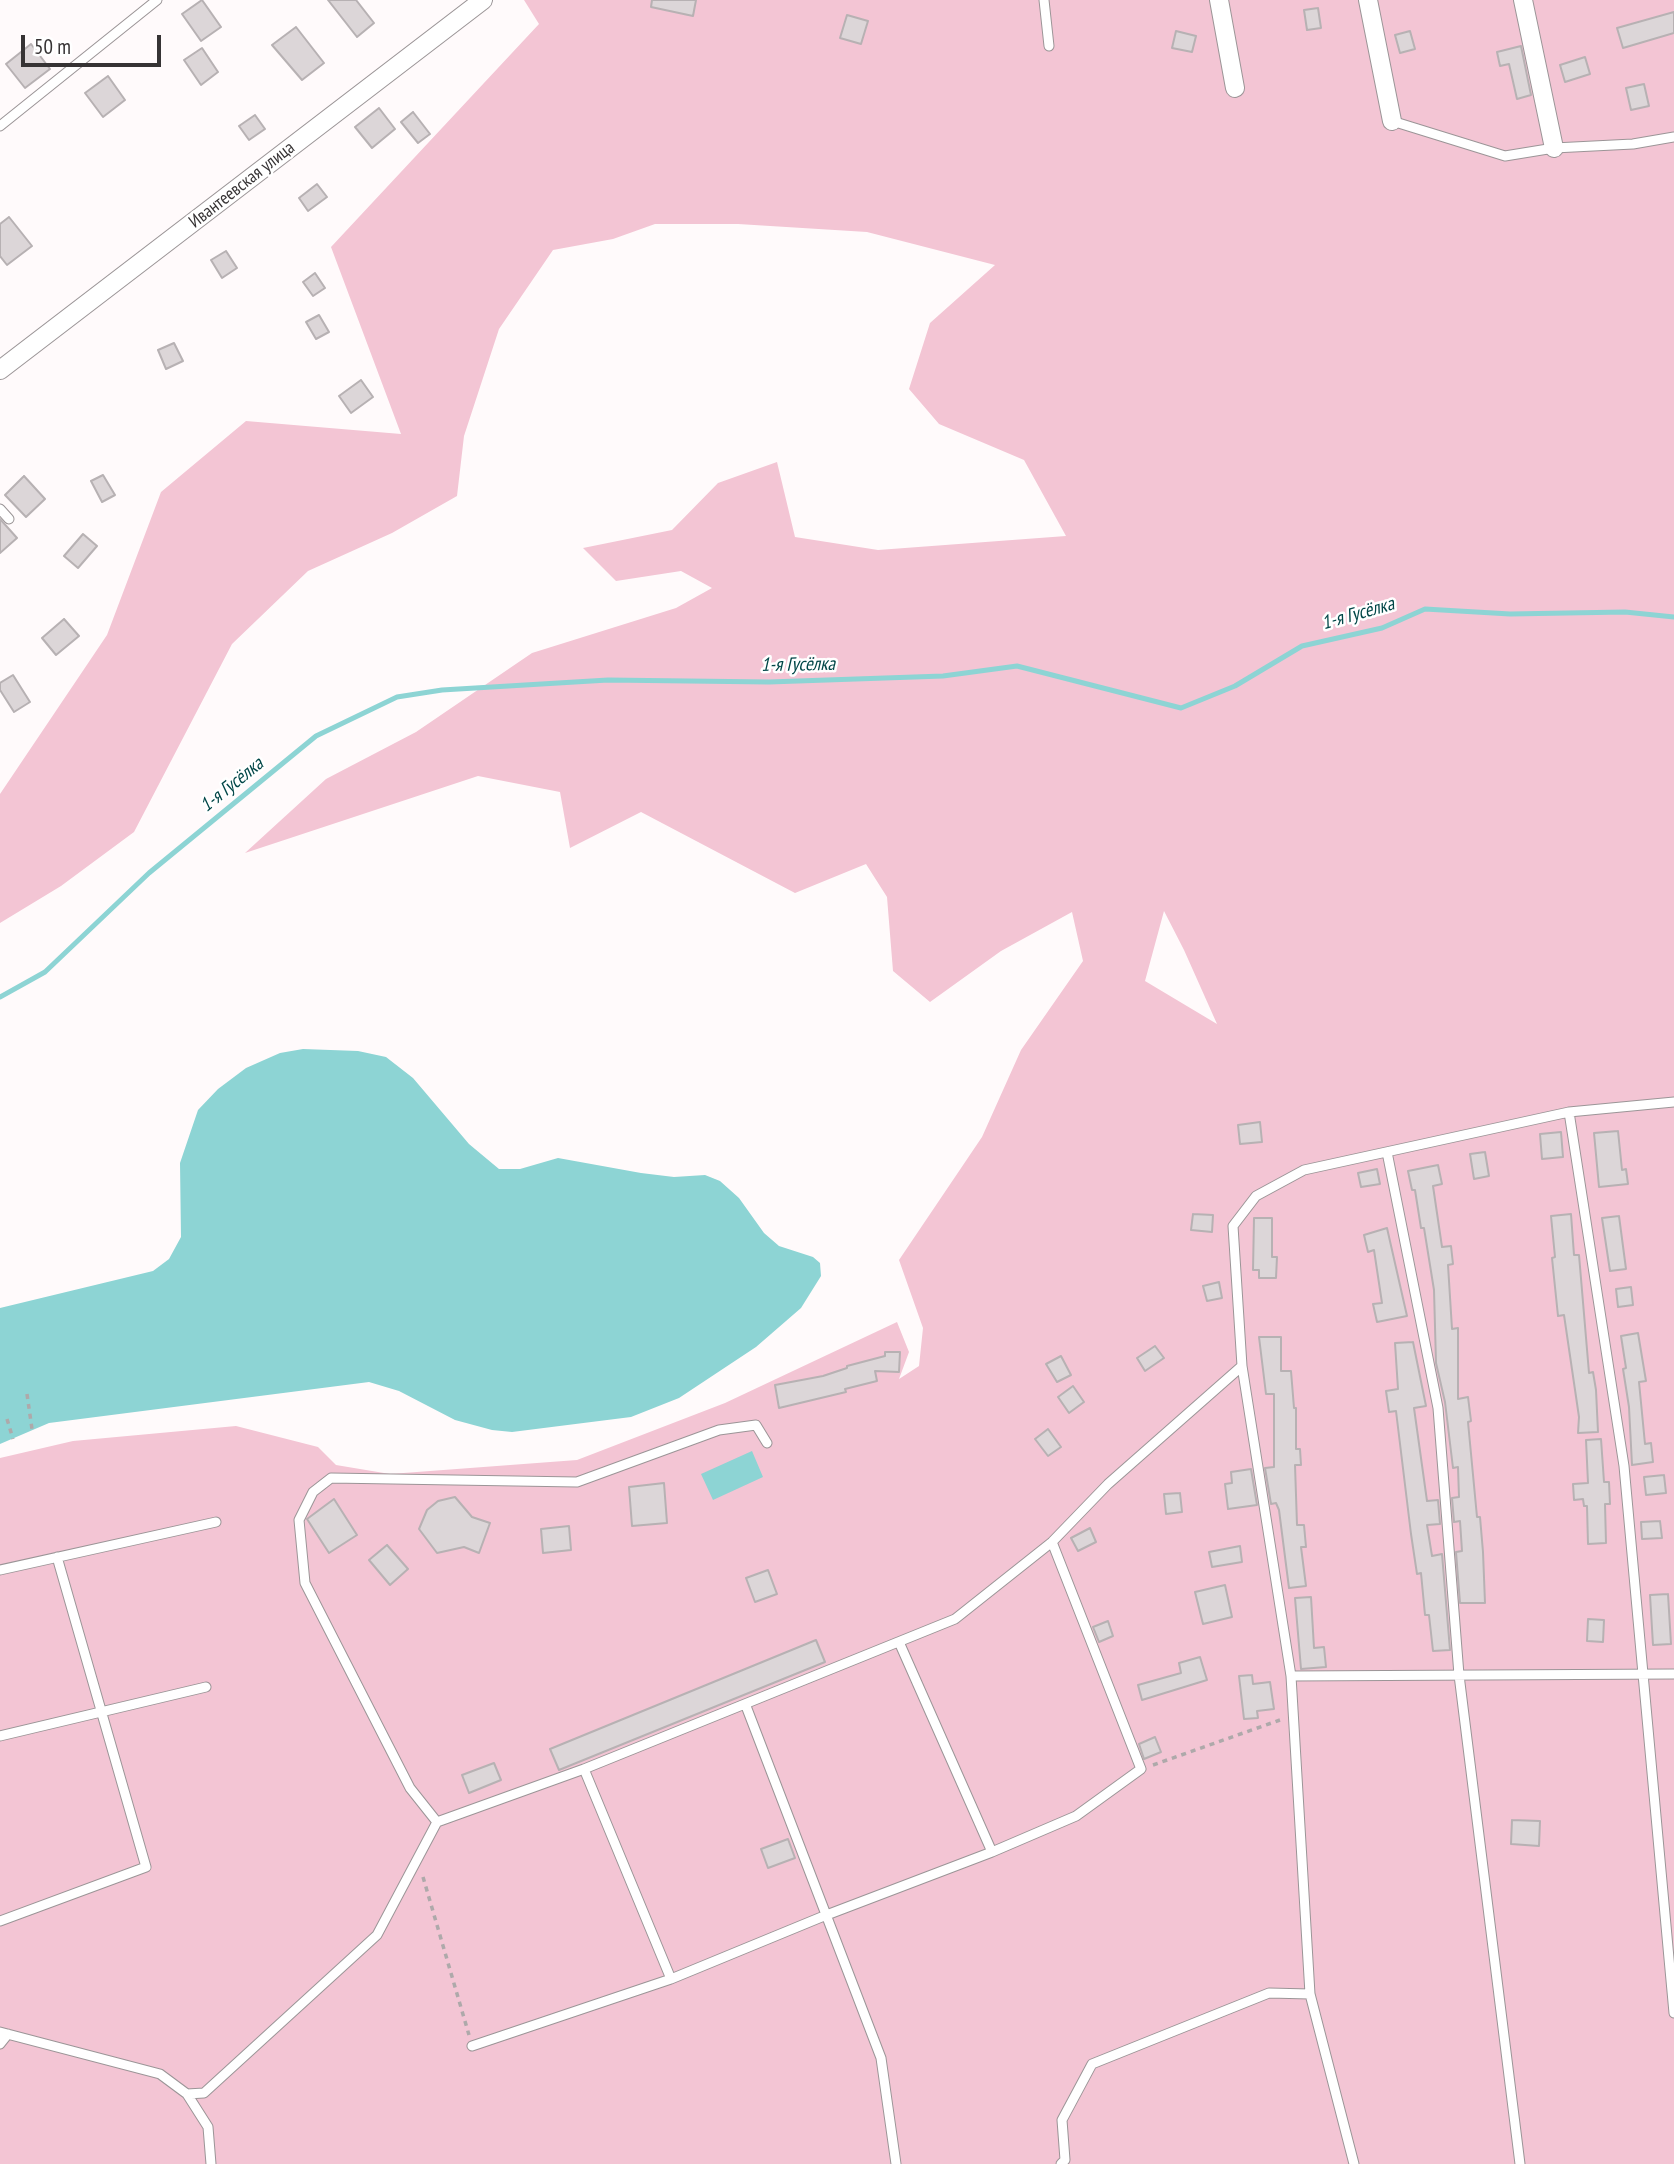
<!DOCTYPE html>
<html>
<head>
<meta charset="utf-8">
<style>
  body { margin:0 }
  #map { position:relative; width:1674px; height:2164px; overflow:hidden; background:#fffafb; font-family:"PT Sans Narrow",sans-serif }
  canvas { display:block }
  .scale { position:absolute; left:21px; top:35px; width:140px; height:32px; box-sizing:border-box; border:4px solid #363334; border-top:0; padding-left:9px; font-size:21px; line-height:24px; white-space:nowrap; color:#363334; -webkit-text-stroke:5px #fff; paint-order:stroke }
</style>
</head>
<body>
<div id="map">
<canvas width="1674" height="2164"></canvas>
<div class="scale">50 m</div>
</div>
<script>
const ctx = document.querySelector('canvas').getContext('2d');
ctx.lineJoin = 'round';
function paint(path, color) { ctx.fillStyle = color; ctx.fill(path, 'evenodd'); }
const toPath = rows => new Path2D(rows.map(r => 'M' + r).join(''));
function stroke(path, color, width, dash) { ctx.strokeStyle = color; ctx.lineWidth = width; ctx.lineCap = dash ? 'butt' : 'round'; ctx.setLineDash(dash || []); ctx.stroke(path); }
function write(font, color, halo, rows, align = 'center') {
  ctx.font = font + ' "PT Sans Narrow",sans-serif'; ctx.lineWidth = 5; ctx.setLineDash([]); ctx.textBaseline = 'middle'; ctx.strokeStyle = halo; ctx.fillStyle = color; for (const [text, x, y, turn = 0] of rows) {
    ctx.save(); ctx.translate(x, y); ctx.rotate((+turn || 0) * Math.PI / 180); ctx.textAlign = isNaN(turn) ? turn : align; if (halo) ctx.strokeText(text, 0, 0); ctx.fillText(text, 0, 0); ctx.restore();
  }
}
paint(toPath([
  [524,0,1674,0,1674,2164,0,2164,0,1458,73,1441,236,1426,318,1447,336,1465,390,1474,577,1460,725,1403,897,1322,909,1352,899,1379,919,1366,923,1328,899,1260,982,1137,1021,1050,1083,961,1072,912,1001,951,930,1002,893,971,887,897,866,864,795,893,641,812,570,848,560,792,478,776,245,853,326,779,416,732,532,653,676,608,712,588,681,571,616,581,583,548,672,530,718,483,777,462,795,537,878,550,1066,536,1024,460,939,424,909,389,930,323,995,265,867,232,738,224,655,224,613,239,553,250,499,329,464,436,457,496,392,533,308,571,232,644,134,832,61,886,0,923,0,794,107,635,161,492,246,421,401,434,331,247,539,24],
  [1164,911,1184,950,1217,1024,1145,981]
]), '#f3c5d4');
paint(toPath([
  [303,1049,358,1051,386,1057,413,1078,469,1144,499,1169,520,1169,558,1158,641,1173,674,1177,705,1175,720,1181,739,1198,764,1233,779,1246,813,1257,820,1263,821,1276,801,1308,756,1347,679,1398,631,1417,512,1432,492,1430,455,1420,399,1391,369,1382,49,1423,0,1444,0,1308,153,1271,169,1259,181,1237,180,1163,198,1110,218,1089,246,1068,280,1053],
  [752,1451,763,1477,713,1500,701,1474]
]), '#8dd4d4');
stroke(toPath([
  [0,997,45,972,149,873,316,736,397,697,442,690,608,680,769,682,943,676,1017,666,1181,708,1235,686,1302,646,1382,628,1425,609,1510,614,1625,612,1674,617]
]), '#8dd4d4', 5);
const building = toPath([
  [202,0,221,27,201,41,182,14,202,0],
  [328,0,356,0,374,23,357,37,328,0],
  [652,0,696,0,693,16,651,7,652,0],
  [1318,8,1321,28,1307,30,1304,10,1318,8],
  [1674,12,1674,33,1623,48,1617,28,1674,12],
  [847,15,868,21,861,44,840,38,847,15],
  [296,27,324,63,302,80,272,45,296,27],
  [1176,31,1196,36,1192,52,1172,48,1176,31],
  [1410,31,1415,49,1400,53,1395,35,1410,31],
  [31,44,50,69,25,88,6,64,31,44],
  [1521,46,1531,95,1517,99,1509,64,1500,66,1497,52,1521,46],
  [202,48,218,72,201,85,184,60,202,48],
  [1585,57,1590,74,1565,82,1560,65,1585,57],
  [108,76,125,100,103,117,85,93,108,76],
  [1644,84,1649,106,1631,110,1626,88,1644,84],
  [379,108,395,129,372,148,355,127,379,108],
  [413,112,430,134,418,143,401,122,413,112],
  [255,115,265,129,249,140,239,126,255,115],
  [317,184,327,197,308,211,299,198,317,184],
  [9,217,32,246,7,265,0,256,0,224,9,217],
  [226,251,237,268,222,278,211,260,226,251],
  [315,273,325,288,313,296,303,282,315,273],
  [319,315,329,332,316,339,306,322,319,315],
  [174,343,183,361,166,369,158,350,174,343],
  [361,380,373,397,351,413,339,396,361,380],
  [103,475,115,495,102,502,91,481,103,475],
  [24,476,45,499,26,517,5,495,24,476],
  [0,519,17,538,0,553,0,519],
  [83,534,97,546,78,568,64,556,83,534],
  [64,619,79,636,56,655,42,638,64,619],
  [13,675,30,702,14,712,0,690,0,683,13,675],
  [1260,1122,1262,1142,1240,1144,1238,1125,1260,1122],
  [1618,1131,1622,1170,1626,1169,1628,1184,1599,1187,1594,1133,1618,1131],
  [1561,1132,1563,1157,1542,1159,1540,1134,1561,1132],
  [1485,1152,1489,1176,1474,1179,1470,1154,1485,1152],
  [1438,1165,1442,1184,1433,1186,1442,1247,1451,1246,1453,1264,1448,1265,1452,1329,1458,1328,1458,1399,1468,1397,1471,1421,1468,1422,1477,1517,1480,1517,1483,1552,1485,1603,1460,1603,1456,1552,1462,1551,1460,1521,1454,1522,1452,1498,1459,1497,1458,1467,1453,1468,1445,1402,1436,1363,1434,1290,1424,1228,1421,1228,1415,1190,1412,1190,1408,1171,1438,1165],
  [1377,1169,1380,1184,1361,1187,1358,1173,1377,1169],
  [1193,1214,1213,1215,1212,1232,1191,1230,1193,1214],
  [1571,1214,1574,1255,1579,1255,1589,1373,1593,1372,1596,1390,1598,1432,1578,1433,1579,1417,1564,1315,1558,1316,1552,1258,1555,1257,1551,1216,1571,1214],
  [1619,1216,1626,1269,1610,1271,1602,1218,1619,1216],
  [1254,1218,1272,1218,1272,1257,1277,1257,1276,1278,1259,1278,1259,1270,1253,1270,1254,1218],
  [1387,1228,1407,1316,1377,1322,1373,1304,1382,1303,1374,1250,1368,1252,1364,1235,1387,1228],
  [1219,1282,1222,1298,1207,1301,1203,1286,1219,1282],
  [1631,1287,1633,1305,1618,1307,1616,1289,1631,1287],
  [1638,1333,1646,1381,1639,1382,1645,1444,1651,1443,1653,1462,1632,1465,1629,1407,1623,1369,1626,1368,1621,1336,1638,1333],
  [1259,1337,1281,1337,1281,1371,1291,1371,1294,1408,1296,1408,1296,1449,1300,1449,1301,1465,1295,1465,1297,1525,1304,1525,1306,1547,1301,1547,1306,1586,1289,1588,1279,1510,1276,1503,1271,1504,1265,1468,1274,1467,1274,1394,1266,1394,1259,1337],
  [1413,1342,1426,1406,1414,1408,1427,1501,1438,1500,1440,1524,1427,1525,1432,1556,1442,1554,1450,1650,1433,1651,1429,1615,1425,1615,1421,1573,1417,1574,1411,1534,1396,1411,1389,1412,1386,1391,1398,1389,1395,1343,1413,1342],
  [1155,1346,1164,1358,1145,1371,1137,1358,1155,1346],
  [885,1352,900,1352,899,1372,875,1371,877,1381,845,1389,846,1392,779,1408,775,1385,823,1376,847,1368,847,1366,885,1356,885,1352],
  [1061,1356,1071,1375,1057,1382,1046,1364,1061,1356],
  [1073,1386,1084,1402,1069,1413,1058,1397,1073,1386],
  [1048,1429,1061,1447,1048,1456,1035,1439,1048,1429],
  [1601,1439,1604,1482,1609,1482,1610,1504,1605,1504,1606,1543,1588,1544,1587,1506,1584,1506,1583,1499,1574,1500,1573,1484,1588,1483,1586,1440,1601,1439],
  [1251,1469,1257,1505,1228,1509,1225,1484,1232,1483,1231,1472,1251,1469],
  [1664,1475,1666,1493,1646,1495,1644,1477,1664,1475],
  [664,1483,667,1523,632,1526,629,1487,664,1483],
  [1180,1493,1182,1512,1166,1514,1164,1494,1180,1493],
  [455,1497,472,1517,490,1523,479,1553,464,1547,437,1553,419,1529,427,1510,438,1501,455,1497],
  [334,1499,357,1535,329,1553,307,1519,334,1499],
  [1660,1521,1662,1538,1642,1539,1641,1522,1660,1521],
  [569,1526,571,1550,543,1553,541,1529,569,1526],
  [1090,1528,1096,1542,1078,1551,1071,1538,1090,1528],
  [387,1545,408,1569,390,1585,369,1560,387,1545],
  [1240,1546,1242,1562,1212,1567,1209,1552,1240,1546],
  [768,1570,777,1594,755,1602,746,1578,768,1570],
  [1225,1585,1232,1617,1203,1624,1195,1592,1225,1585],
  [1668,1594,1671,1644,1653,1645,1650,1595,1668,1594],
  [1311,1597,1314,1648,1324,1647,1326,1667,1301,1669,1295,1598,1311,1597],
  [1588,1619,1604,1620,1603,1642,1587,1641,1588,1619],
  [1108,1621,1113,1636,1099,1642,1093,1627,1108,1621],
  [816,1640,825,1662,559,1770,550,1749,816,1640],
  [1200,1657,1207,1680,1142,1700,1138,1685,1181,1673,1179,1663,1200,1657],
  [1252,1675,1253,1684,1270,1682,1274,1709,1257,1711,1258,1718,1244,1719,1239,1676,1252,1675],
  [1155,1737,1161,1752,1144,1759,1139,1744,1155,1737],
  [494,1763,501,1780,469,1793,462,1775,494,1763],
  [1512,1820,1540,1821,1539,1846,1511,1844,1512,1820],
  [788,1839,795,1858,768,1868,761,1849,788,1839]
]);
paint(building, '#dcd6d8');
stroke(building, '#b7b1b3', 2);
const service = toPath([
  [1044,0,1049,46],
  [1392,121,1505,156,1554,148,1633,144,1674,137],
  [0,126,157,0],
  [0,509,9,519],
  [1569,1112,1624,1466,1674,2013],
  [1387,1152,1438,1408,1459,1675,1520,2164],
  [1242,1366,1291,1676,1310,1994,1354,2164],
  [0,1570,216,1522],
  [899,1642,992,1852],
  [1291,1676,1674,1674],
  [746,1706,881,2058,896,2164],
  [0,1736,206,1687],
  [584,1769,671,1979],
  [437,1822,410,1788,305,1583,299,1520,313,1492,331,1478,577,1482,719,1430,756,1425,767,1443],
  [0,1921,146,1867,57,1557],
  [0,2032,160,2074,187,2094,204,2093,377,1935,437,1822,584,1769,955,1619,1052,1542,1108,1484,1242,1366,1233,1226,1256,1196,1304,1170,1569,1112,1674,1102],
  [0,2044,8,2034],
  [472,2046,671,1979,824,1916,992,1852,1076,1816,1141,1769,1052,1542],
  [187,2094,208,2127,211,2164],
  [1061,2164,1065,2160,1062,2120,1092,2064,1269,1993,1310,1994]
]);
const minor = toPath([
  [1219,0,1235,88],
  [1368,0,1392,121],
  [1523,0,1554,148],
  [0,370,483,0]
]);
stroke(service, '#9b9597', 11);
stroke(minor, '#9b9597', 20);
stroke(toPath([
  [27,1394,32,1429],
  [7,1419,13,1439],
  [1153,1765,1280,1720],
  [423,1877,469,2035]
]), '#aea9aa', 3.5, [5, 5]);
stroke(service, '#fff', 9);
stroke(minor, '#fff', 18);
write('18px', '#363334', '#fff', [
  ["Ивантеевская улица",242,185,-38]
]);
write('italic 19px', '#014647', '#fff', [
  ["1-я Гусёлка",1358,614,-16],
  ["1-я Гусёлка",798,665,-1],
  ["1-я Гусёлка",232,785,-39]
]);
</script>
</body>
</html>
